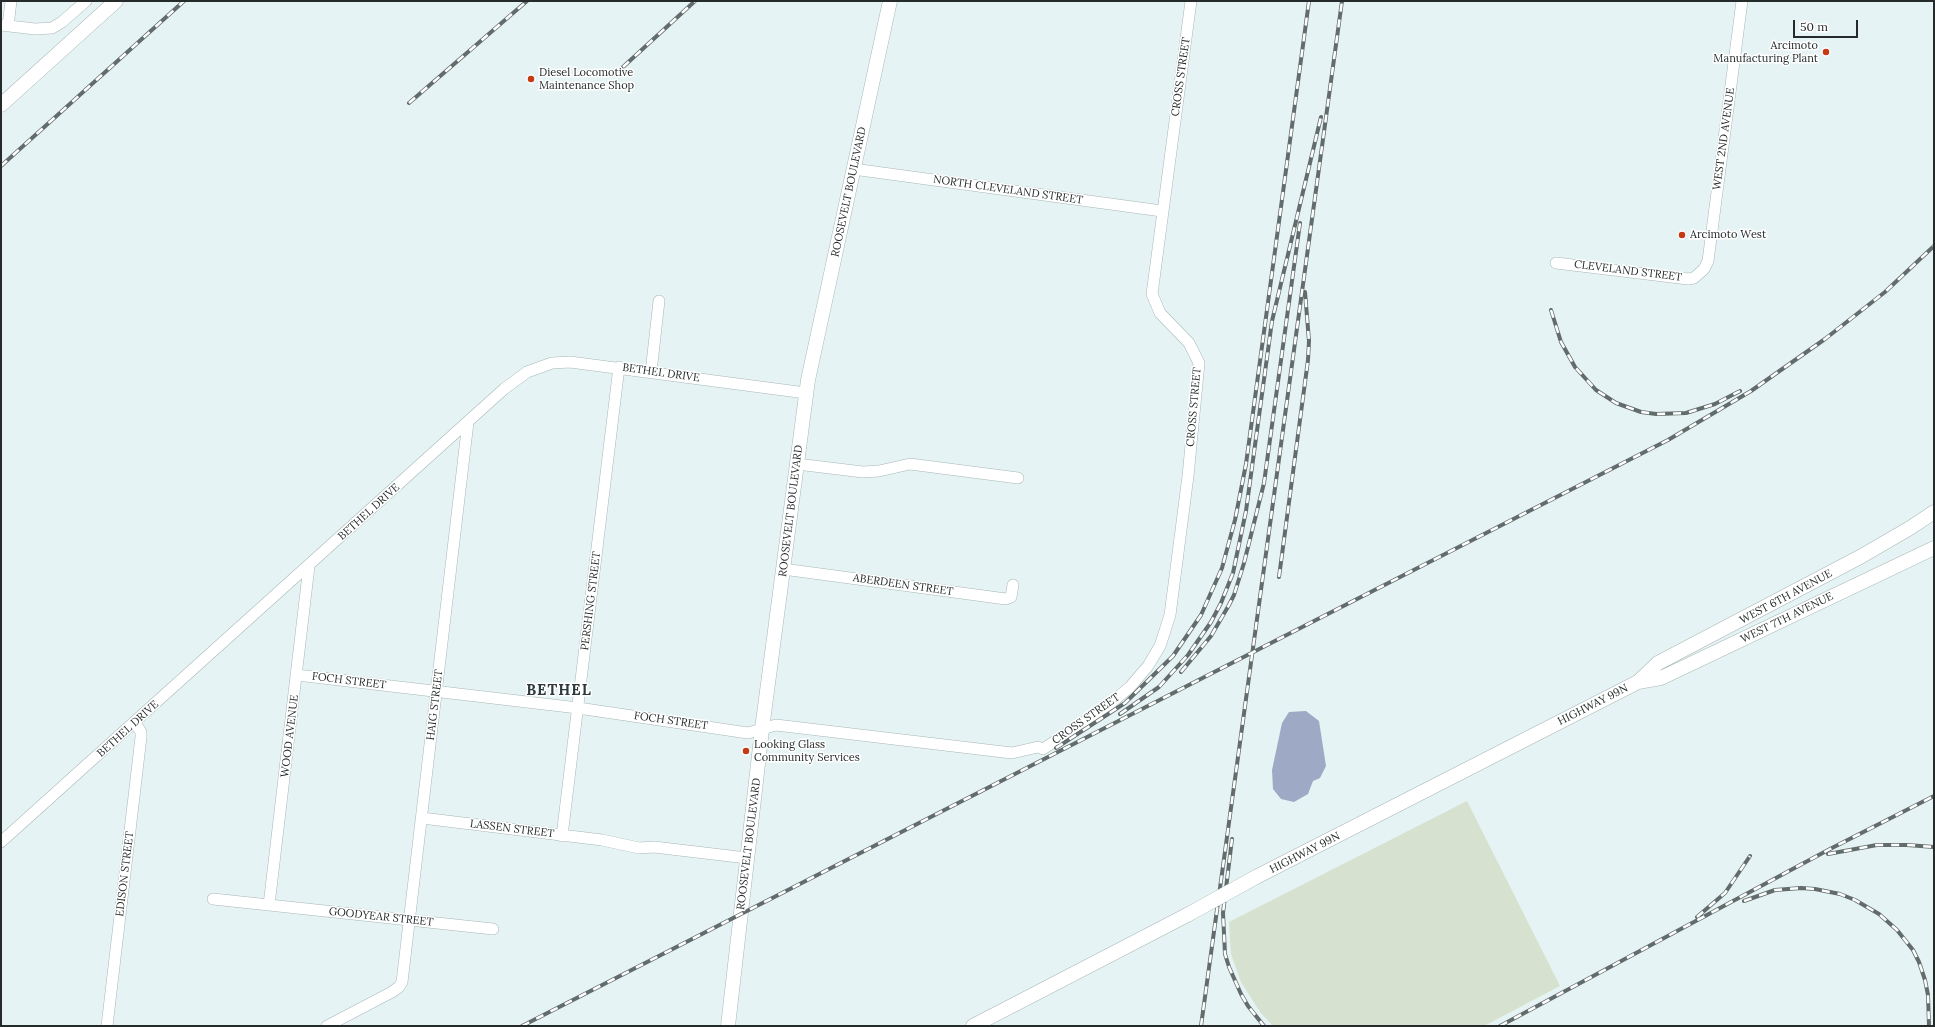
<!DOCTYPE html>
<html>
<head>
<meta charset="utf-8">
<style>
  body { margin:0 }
  #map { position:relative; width:1935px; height:1027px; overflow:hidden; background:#e5f3f4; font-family:Lora,serif }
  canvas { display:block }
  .frame { position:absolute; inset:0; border:2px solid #252b2b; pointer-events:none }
  .scale { position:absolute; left:1793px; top:20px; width:65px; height:18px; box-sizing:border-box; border:2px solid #252b2b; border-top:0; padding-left:5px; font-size:12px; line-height:14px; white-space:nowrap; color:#252b2b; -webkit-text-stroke:3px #fff; paint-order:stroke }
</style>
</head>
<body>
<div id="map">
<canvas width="1935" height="1027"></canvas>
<div class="frame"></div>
<div class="scale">50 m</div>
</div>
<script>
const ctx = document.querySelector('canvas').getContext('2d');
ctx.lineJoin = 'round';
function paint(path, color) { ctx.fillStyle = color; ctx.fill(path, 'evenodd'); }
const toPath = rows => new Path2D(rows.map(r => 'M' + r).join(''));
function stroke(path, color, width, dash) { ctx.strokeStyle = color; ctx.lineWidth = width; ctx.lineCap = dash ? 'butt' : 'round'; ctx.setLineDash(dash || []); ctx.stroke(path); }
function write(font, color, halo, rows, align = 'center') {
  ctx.font = font + ' Lora,serif'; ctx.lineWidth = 3; ctx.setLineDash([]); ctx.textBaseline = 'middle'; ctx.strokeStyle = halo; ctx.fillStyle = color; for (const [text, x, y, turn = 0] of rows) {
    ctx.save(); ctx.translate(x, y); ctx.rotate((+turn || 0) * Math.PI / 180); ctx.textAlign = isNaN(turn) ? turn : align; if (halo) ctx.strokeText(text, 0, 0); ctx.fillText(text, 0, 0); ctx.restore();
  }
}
paint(toPath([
  [1467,801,1560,986,1484,1026,1273,1026,1260,1012,1241,982,1231,954,1229,922]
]), '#d6e1cf');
paint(toPath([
  [1306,711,1319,721,1326,766,1320,778,1313,781,1308,794,1294,802,1281,799,1273,789,1272,770,1282,723,1289,712]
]), '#9eaac5');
const minor = toPath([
  [1,25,35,29,52,28,62,22,86,1],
  [8,26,11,1],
  [853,169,1162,211],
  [1556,263,1688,279,1694,278,1704,269,1708,261,1742,1],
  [651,372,659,301],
  [797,464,863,472,879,471,910,464,1018,478],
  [783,569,1006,599,1011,597,1013,585],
  [297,675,578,708,748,733,776,725,1012,753,1038,747,1043,749,1101,711,1130,687,1148,666,1160,646,1170,615,1188,476,1199,363,1189,343,1160,313,1152,294,1191,1],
  [422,818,602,840,639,848,654,847,747,858],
  [562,836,619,367],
  [1,842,504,389,527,372,552,363,570,362,806,393],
  [213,899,493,929],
  [269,905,309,566],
  [107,1026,141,737,141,732,135,723],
  [327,1026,392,992,399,987,402,982,468,422]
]);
const major = toPath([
  [1,105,116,1],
  [1638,682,1661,678,1934,548],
  [1256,877,1638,682,1658,663,1860,557,1910,528,1934,512],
  [728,1026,762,729,808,380,890,1],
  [973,1026,1189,914]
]);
stroke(minor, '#a8b6b6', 12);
stroke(major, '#a8b6b6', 15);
stroke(minor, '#fff', 11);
stroke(major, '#fff', 14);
const rail = toPath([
  [623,67,695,1],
  [409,103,527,1],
  [1,166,184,1],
  [1551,310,1561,342,1575,367,1596,390,1616,403,1641,412,1656,414,1686,413,1715,404,1740,391],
  [1279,577,1308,360,1309,341,1305,292],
  [1181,672,1211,636,1229,605,1234,595,1244,563,1264,483,1300,223],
  [1120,714,1159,687,1188,655,1211,622,1221,603,1233,573,1246,511,1272,321,1321,117],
  [1056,748,1125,703,1173,656,1201,615,1222,568,1235,520,1246,464,1309,1],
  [1232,839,1223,913,1225,954,1229,967,1241,994,1248,1006,1264,1026],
  [1828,854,1877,845,1907,845,1934,847],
  [1744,901,1775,890,1801,888,1815,889,1840,894,1855,900,1879,914,1897,930,1913,950,1919,962,1925,980,1928,995,1929,1026],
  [1697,917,1725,893,1750,856],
  [522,1026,1668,440,1751,391,1825,339,1885,292,1934,246],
  [1201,1026,1342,1],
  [1500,1026,1830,849,1934,796]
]);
stroke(rail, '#636c6c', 4);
stroke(rail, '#fff', 2.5, [8]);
const majorBridge = toPath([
  [1189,914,1256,877]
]);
stroke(majorBridge, '#a8b6b6', 15, []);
stroke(majorBridge, '#fff', 14);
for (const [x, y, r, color] of [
  [1826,52,4,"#c43b12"],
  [531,79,4,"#c43b12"],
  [1682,235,4,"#c43b12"],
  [746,751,4,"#c43b12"]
]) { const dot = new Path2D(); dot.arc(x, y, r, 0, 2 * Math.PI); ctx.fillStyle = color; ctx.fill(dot); stroke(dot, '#fff', 1.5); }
write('11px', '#252b2b', '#fff', [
  ["Arcimoto",1818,46,"right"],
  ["Manufacturing Plant",1818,59,"right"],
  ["Diesel Locomotive",539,73],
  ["Maintenance Shop",539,86],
  ["Arcimoto West",1690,235],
  ["Looking Glass",754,745],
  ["Community Services",754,758]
], 'left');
write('11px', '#252b2b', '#fff', [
  ["CROSS STREET",1181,77,-82],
  ["WEST 2ND AVENUE",1724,139,-82],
  ["NORTH CLEVELAND STREET",1008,190,8],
  ["ROOSEVELT BOULEVARD",849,192,-78],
  ["CLEVELAND STREET",1628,271,7],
  ["BETHEL DRIVE",661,373,8],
  ["CROSS STREET",1194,407,-85],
  ["ROOSEVELT BOULEVARD",791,511,-83],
  ["BETHEL DRIVE",369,512,-42],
  ["ABERDEEN STREET",903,585,8],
  ["WEST 6TH AVENUE",1786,597,-28],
  ["PERSHING STREET",591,601,-83],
  ["WEST 7TH AVENUE",1787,618,-26],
  ["FOCH STREET",349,681,7],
  ["HAIG STREET",435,705,-83],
  ["HIGHWAY 99N",1593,705,-27],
  ["CROSS STREET",1086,719,-35],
  ["FOCH STREET",671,721,8],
  ["BETHEL DRIVE",128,729,-42],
  ["WOOD AVENUE",290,736,-83],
  ["LASSEN STREET",512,829,7],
  ["ROOSEVELT BOULEVARD",749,844,-83],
  ["HIGHWAY 99N",1305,853,-27],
  ["EDISON STREET",125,874,-83],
  ["GOODYEAR STREET",381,917,6]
]);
ctx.letterSpacing = '1px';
write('bold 15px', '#2d393a', '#fff', [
  ["BETHEL",559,691]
]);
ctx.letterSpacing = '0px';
</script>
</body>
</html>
